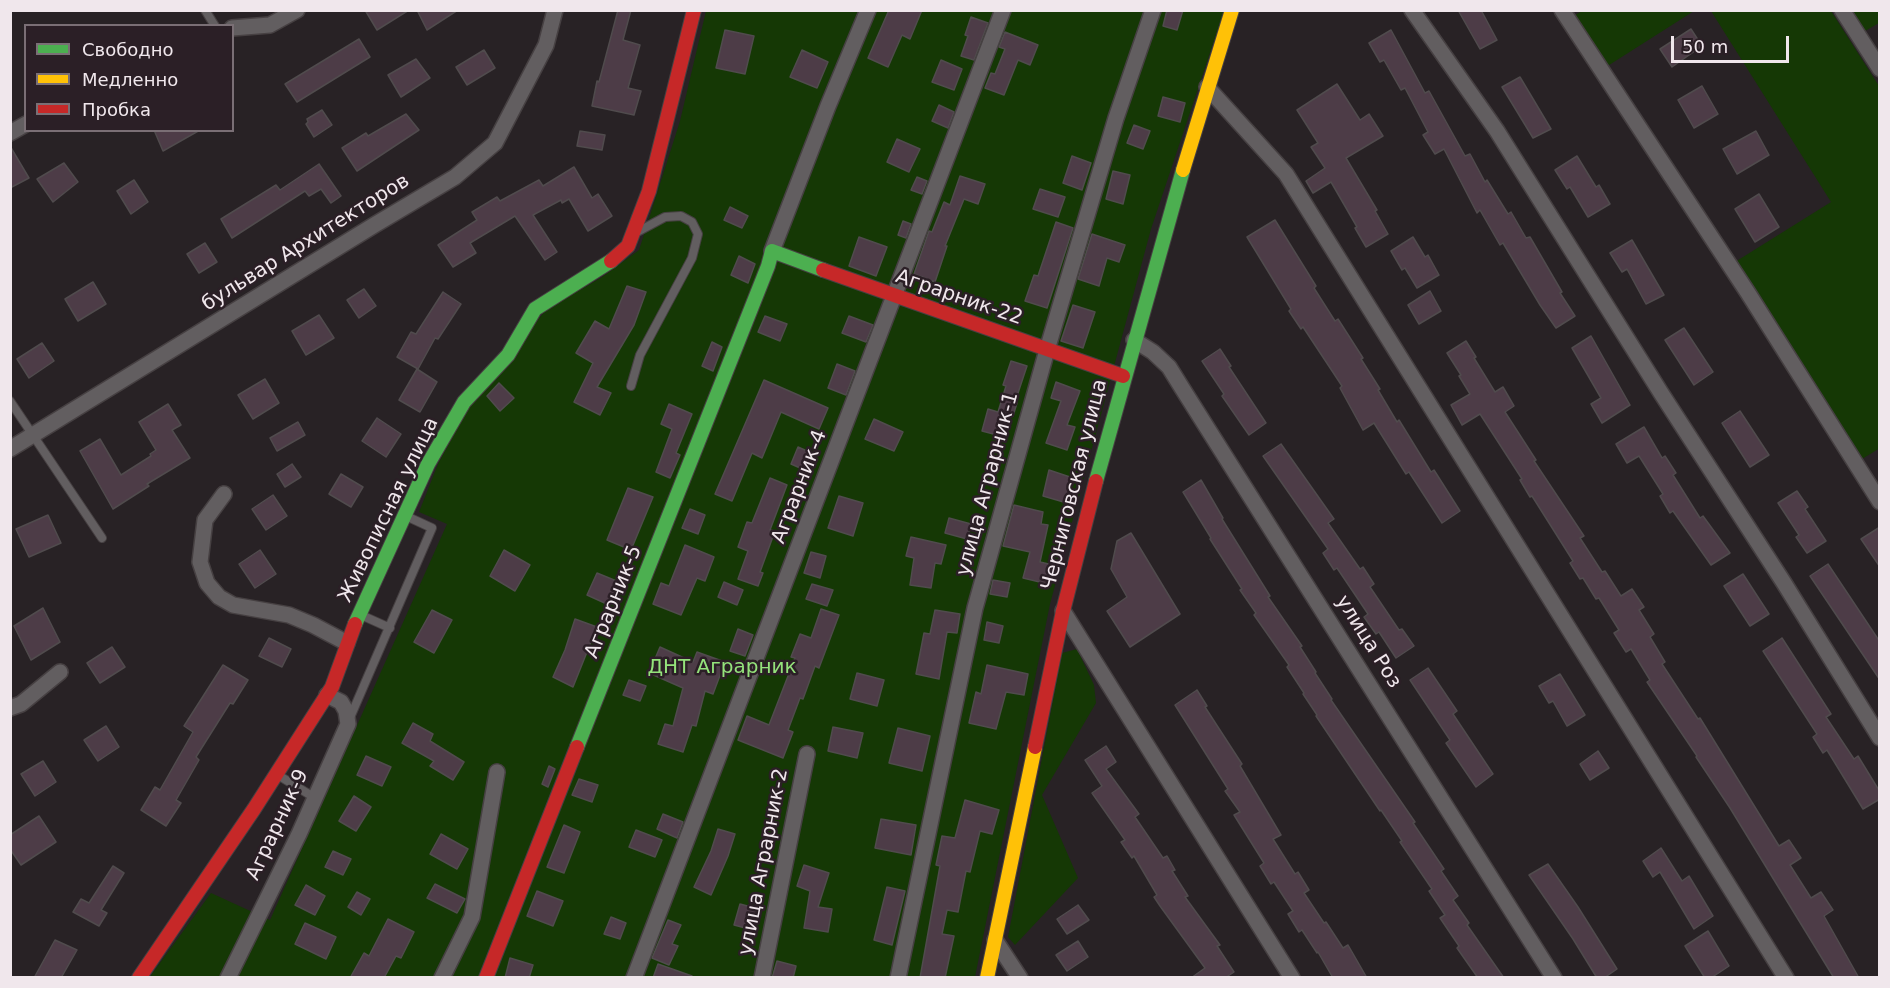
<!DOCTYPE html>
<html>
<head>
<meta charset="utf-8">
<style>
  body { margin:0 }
  #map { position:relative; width:1890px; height:988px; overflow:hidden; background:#282225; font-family:"DejaVu Sans",sans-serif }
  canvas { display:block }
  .frame { position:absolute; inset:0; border:12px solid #f0e7ec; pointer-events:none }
  .legend { position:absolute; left:24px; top:24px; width:210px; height:108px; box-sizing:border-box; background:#2b1f26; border:2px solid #7a6f75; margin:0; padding:8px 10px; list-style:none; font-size:18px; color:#f0e7ec }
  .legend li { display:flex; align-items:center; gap:12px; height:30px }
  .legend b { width:30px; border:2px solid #7a6f75 }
  .scale { position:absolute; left:1671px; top:36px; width:118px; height:27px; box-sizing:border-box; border:3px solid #f0e7ec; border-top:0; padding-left:8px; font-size:18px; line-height:21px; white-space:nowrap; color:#f0e7ec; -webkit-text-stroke:4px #2b1f26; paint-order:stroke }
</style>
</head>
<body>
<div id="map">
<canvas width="1890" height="988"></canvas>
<div class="frame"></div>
<ul class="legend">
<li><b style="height:8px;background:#4caf50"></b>Свободно</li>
<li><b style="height:8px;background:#ffc107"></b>Медленно</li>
<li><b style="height:8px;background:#c62828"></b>Пробка</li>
</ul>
<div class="scale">50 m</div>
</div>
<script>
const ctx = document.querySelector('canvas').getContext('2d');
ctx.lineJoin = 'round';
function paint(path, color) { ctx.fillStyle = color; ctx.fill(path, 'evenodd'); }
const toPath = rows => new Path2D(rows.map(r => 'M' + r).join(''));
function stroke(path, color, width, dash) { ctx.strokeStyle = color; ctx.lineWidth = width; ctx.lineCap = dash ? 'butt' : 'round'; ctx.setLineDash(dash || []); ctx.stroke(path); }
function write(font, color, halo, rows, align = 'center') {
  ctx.font = font + ' "DejaVu Sans",sans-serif'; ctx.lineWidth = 5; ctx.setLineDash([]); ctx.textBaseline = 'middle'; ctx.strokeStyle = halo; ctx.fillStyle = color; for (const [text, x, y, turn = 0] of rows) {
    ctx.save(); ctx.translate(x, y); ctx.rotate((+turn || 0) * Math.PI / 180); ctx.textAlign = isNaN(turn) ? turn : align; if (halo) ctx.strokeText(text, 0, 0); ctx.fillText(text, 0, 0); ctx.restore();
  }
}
paint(toPath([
  [1583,10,1694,11,1606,67,1574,16],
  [706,11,1224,11,1151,229,1050,604,975,977,149,978,211,893,270,920,447,524,419,512,438,464,473,398,546,310,602,277,639,250,680,121],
  [1711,11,1831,11,1879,86,1880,448,1862,459,1735,262,1831,202],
  [1852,11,1879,11,1879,23,1865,31],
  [1077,649,1094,685,1096,703,1042,795,1078,878,1015,945,1008,937,1062,653]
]), '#153805');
const building = toPath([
  [365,10,409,10,377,30,365,10],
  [417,10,458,10,427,30,417,10],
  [618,10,631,10,623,40,640,45,628,88,641,91,634,115,592,106,597,81,599,82,618,10],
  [889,10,922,10,910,39,902,35,888,67,868,58,889,10],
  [1167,10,1183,10,1177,30,1163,26,1167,10],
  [1458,10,1481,10,1497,40,1480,49,1458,10],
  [971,17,988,23,974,60,961,56,968,36,965,35,971,17],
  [1691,29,1702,46,1672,67,1660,49,1691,29],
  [725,30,754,36,745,74,716,68,725,30],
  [1391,30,1425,93,1429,91,1465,156,1470,154,1485,182,1487,180,1508,214,1511,212,1526,238,1530,237,1562,292,1560,293,1575,316,1556,328,1540,305,1503,243,1500,245,1480,210,1477,213,1444,149,1435,154,1423,135,1428,132,1405,88,1401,90,1384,60,1380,62,1369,43,1391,30],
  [1005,32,1038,45,1030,65,1018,60,1004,95,985,88,991,73,995,74,1005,49,999,47,1005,32],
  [359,39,370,57,297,102,285,84,359,39],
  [484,50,495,68,467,85,456,67,484,50],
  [802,50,828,62,817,88,790,77,802,50],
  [416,59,430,78,401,97,388,75,416,59],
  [941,60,962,69,954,90,932,82,941,60],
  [1520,77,1551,129,1533,138,1502,87,1520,77],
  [1337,84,1360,120,1369,114,1383,136,1346,158,1377,210,1375,211,1388,234,1366,247,1355,228,1357,227,1331,182,1313,193,1306,181,1325,168,1311,147,1318,143,1297,110,1337,84],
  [1702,86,1718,114,1694,128,1678,100,1702,86],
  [1163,97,1185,103,1180,122,1158,116,1163,97],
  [939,105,954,112,948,128,932,121,939,105],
  [322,110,332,125,314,137,306,124,308,122,307,119,322,110],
  [406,114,419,130,357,171,342,148,366,133,368,136,406,114],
  [1134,125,1150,131,1143,149,1127,143,1134,125],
  [154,130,200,130,163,151,154,130],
  [580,131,605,135,602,150,577,146,580,131],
  [1756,131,1769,155,1737,174,1723,149,1756,131],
  [897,139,920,149,909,172,887,162,897,139],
  [10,146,29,178,10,188,10,146],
  [1072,156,1091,163,1082,190,1063,183,1072,156],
  [1577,156,1596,187,1599,185,1610,204,1588,217,1570,187,1567,189,1555,170,1577,156],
  [64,163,78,182,53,202,37,179,64,163],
  [319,164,341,196,331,203,321,189,309,196,305,191,232,238,221,219,276,185,280,190,319,164],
  [574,167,592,198,598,194,612,216,588,231,569,199,562,203,561,200,533,215,557,252,545,260,515,216,470,243,476,253,453,267,438,245,477,220,472,212,497,197,500,201,539,180,543,186,574,167],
  [1113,171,1130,175,1123,204,1106,199,1113,171],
  [960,176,985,184,978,204,964,199,945,246,947,246,935,282,914,274,929,231,932,232,944,202,950,205,960,176],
  [917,177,927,181,922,194,911,190,917,177],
  [134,180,148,202,131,214,117,191,134,180],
  [1040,189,1065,197,1058,217,1033,209,1040,189],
  [1759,194,1779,227,1755,242,1735,209,1759,194],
  [730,207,748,216,742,228,724,220,730,207],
  [1275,220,1316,286,1314,288,1335,321,1338,319,1363,358,1361,359,1380,389,1378,390,1397,422,1399,420,1431,472,1434,470,1460,511,1442,523,1409,472,1406,474,1374,423,1363,430,1340,388,1342,386,1303,327,1301,329,1289,311,1291,309,1247,237,1275,220],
  [903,221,911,224,906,238,898,235,903,221],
  [1056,222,1073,228,1047,308,1025,301,1034,275,1038,276,1056,222],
  [1092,234,1125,245,1119,262,1107,258,1099,286,1078,279,1092,234],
  [859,237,887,247,876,276,849,266,859,237],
  [1413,237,1425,257,1428,255,1439,275,1417,288,1405,268,1402,270,1391,251,1413,237],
  [1632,240,1664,295,1646,304,1627,269,1622,272,1610,253,1632,240],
  [205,243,217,262,199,273,187,254,205,243],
  [739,256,755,264,748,283,731,275,739,256],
  [93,282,106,304,78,321,65,299,93,282],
  [627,286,646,292,634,325,597,387,611,393,600,415,574,402,593,363,576,353,595,321,609,329,627,286],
  [364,289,376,306,359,318,347,300,364,289],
  [1430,291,1441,311,1419,324,1408,305,1430,291],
  [443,292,461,304,438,339,435,338,418,369,397,357,411,332,416,334,443,292],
  [1073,305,1095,312,1083,348,1061,341,1073,305],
  [319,315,334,338,306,355,292,331,319,315],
  [765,316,787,324,780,341,758,332,765,316],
  [849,316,873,325,866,342,842,333,849,316],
  [1684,328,1713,372,1694,385,1665,340,1684,328],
  [1591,336,1630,405,1602,423,1591,404,1601,398,1572,348,1591,336],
  [1466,341,1476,357,1474,358,1495,392,1503,387,1514,406,1505,412,1536,460,1534,461,1584,536,1580,538,1602,572,1605,571,1621,596,1632,589,1644,607,1639,610,1654,634,1650,637,1665,662,1662,664,1698,719,1700,718,1779,846,1789,840,1801,858,1790,865,1811,898,1821,892,1833,910,1824,916,1859,978,1834,978,1730,808,1696,757,1697,756,1647,682,1650,680,1631,649,1626,652,1614,633,1619,630,1599,598,1596,599,1583,578,1580,579,1570,563,1573,561,1532,496,1530,497,1520,480,1522,479,1480,414,1462,425,1451,405,1470,394,1459,376,1461,375,1447,353,1466,341],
  [712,342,722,347,713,371,702,366,712,342],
  [42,343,54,361,29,378,17,359,42,343],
  [1220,349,1231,366,1229,367,1266,423,1249,435,1222,396,1224,394,1202,361,1220,349],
  [1011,361,1027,366,1015,402,1017,403,1013,416,1008,415,1001,436,982,431,988,409,998,412,1006,386,1003,385,1011,361],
  [837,364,855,371,846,395,828,388,837,364],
  [417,369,437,382,420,412,399,400,417,369],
  [265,379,279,403,253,419,238,395,265,379],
  [764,380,828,408,819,429,781,412,762,458,752,453,732,501,715,494,764,380],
  [1056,382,1080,391,1067,425,1075,427,1067,450,1046,443,1061,401,1051,398,1056,382],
  [499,383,514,398,500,411,487,396,499,383],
  [168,404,181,425,172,430,190,458,147,484,149,486,113,509,80,451,100,439,121,475,151,456,150,454,156,450,139,422,168,404],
  [669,404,692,414,676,453,680,455,670,478,656,472,672,429,661,424,669,404],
  [1740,411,1769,455,1750,467,1722,423,1740,411],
  [377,418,401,434,386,457,362,441,377,418],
  [874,419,903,432,894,451,865,439,874,419],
  [298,422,305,435,277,451,270,438,298,422],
  [1644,427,1662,458,1665,456,1676,473,1673,475,1700,518,1703,516,1730,553,1711,565,1673,511,1670,513,1660,496,1663,494,1639,456,1627,463,1616,444,1644,427],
  [1281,444,1334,519,1328,523,1360,569,1363,567,1374,584,1370,587,1399,630,1402,629,1414,646,1396,658,1379,632,1376,634,1364,617,1368,614,1337,568,1334,570,1323,553,1328,549,1263,456,1281,444],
  [798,447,814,454,807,471,791,464,798,447],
  [292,464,301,477,285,487,277,474,292,464],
  [1049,470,1073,478,1067,503,1043,496,1049,470],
  [341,474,363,487,351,507,329,494,341,474],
  [770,478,787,485,770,530,775,531,760,572,763,573,758,586,738,579,748,551,738,547,747,522,752,523,770,478],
  [1201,480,1223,518,1222,519,1270,596,1268,597,1302,646,1300,647,1316,672,1315,673,1332,699,1331,700,1415,822,1413,823,1444,869,1441,871,1458,896,1453,900,1469,923,1467,925,1504,978,1478,978,1457,948,1459,946,1440,918,1445,915,1429,891,1432,889,1400,842,1402,841,1381,810,1380,811,1316,716,1317,715,1303,694,1304,693,1287,667,1289,665,1254,615,1256,613,1240,590,1242,589,1210,539,1211,538,1183,492,1201,480],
  [628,488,653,497,631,550,607,540,628,488],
  [1797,491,1808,507,1805,509,1826,541,1807,553,1796,537,1799,535,1778,503,1797,491],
  [273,495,287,516,266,530,252,509,273,495],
  [839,496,863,503,853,536,828,528,839,496],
  [1014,505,1043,512,1041,524,1048,525,1040,562,1053,565,1048,584,1023,578,1030,552,1003,546,1014,505],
  [690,509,705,515,698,534,682,528,690,509],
  [48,515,61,543,29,557,16,529,48,515],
  [949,518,971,524,967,539,945,533,949,518],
  [1880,527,1880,567,1861,539,1880,527],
  [1131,533,1180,614,1130,647,1107,611,1127,597,1111,569,1117,541,1131,533],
  [911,537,946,545,941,564,935,563,931,588,910,585,914,558,906,556,911,537],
  [685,545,714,557,705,581,697,578,681,615,653,604,661,583,669,586,685,545],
  [260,550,276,574,255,588,239,564,260,550],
  [504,550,530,565,515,591,490,576,504,550],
  [811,552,826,556,820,578,804,573,811,552],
  [1828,564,1880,642,1880,680,1810,576,1828,564],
  [597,573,619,582,609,605,587,595,597,573],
  [1743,574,1769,614,1750,626,1724,586,1743,574],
  [993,580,1010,583,1007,597,990,594,993,580],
  [724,582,743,590,737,605,718,597,724,582],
  [812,584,833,590,827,606,806,599,812,584],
  [43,608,60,642,31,660,14,626,43,608],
  [821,609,839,615,819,668,815,666,803,699,800,698,788,730,793,732,783,758,738,740,747,716,769,725,795,658,791,657,800,634,811,638,821,609],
  [432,610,452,620,434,653,414,642,432,610],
  [935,610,960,614,957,633,947,632,939,679,916,674,924,633,930,634,935,610],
  [575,619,597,627,573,687,553,677,565,650,575,619],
  [987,622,1003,626,999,643,984,640,987,622],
  [738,629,753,635,745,656,730,651,738,629],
  [269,638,291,649,282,667,259,656,269,638],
  [1782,638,1831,714,1826,717,1854,759,1858,756,1880,792,1880,799,1863,809,1827,750,1823,753,1813,737,1817,734,1763,651,1782,638],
  [112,647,125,667,100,683,87,663,112,647],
  [660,647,693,662,697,652,725,662,713,694,705,691,696,726,692,725,683,752,658,744,665,724,673,726,683,688,649,673,660,647],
  [223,665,248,680,233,704,230,703,196,757,199,760,176,800,181,803,166,826,141,810,155,787,160,790,193,732,184,726,223,665],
  [987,665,1028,674,1024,695,1006,692,996,729,969,723,976,692,981,694,987,665],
  [1428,668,1457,711,1453,714,1493,774,1476,787,1446,743,1450,740,1410,680,1428,668],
  [857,673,884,680,877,706,850,699,857,673],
  [1560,674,1585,715,1567,726,1553,701,1549,703,1539,686,1560,674],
  [629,680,646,686,640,701,623,695,629,680],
  [1197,690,1207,706,1205,707,1242,764,1240,766,1281,835,1273,839,1295,874,1298,872,1309,890,1304,893,1324,923,1326,922,1343,948,1348,945,1367,978,1333,978,1318,952,1317,953,1302,930,1299,932,1288,914,1293,911,1274,882,1271,884,1260,866,1264,863,1234,815,1240,812,1225,791,1228,789,1175,705,1197,690],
  [413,723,433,734,430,741,464,762,453,780,430,766,434,761,402,743,413,723],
  [106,726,119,747,98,761,84,740,106,726],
  [833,727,863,733,857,758,828,751,833,727],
  [898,728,930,736,922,771,889,763,898,728],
  [1106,746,1116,762,1106,769,1139,814,1135,817,1163,858,1167,856,1175,870,1172,871,1188,896,1185,897,1220,945,1217,946,1234,972,1225,978,1191,978,1205,968,1160,906,1154,897,1157,895,1134,856,1132,858,1121,842,1125,840,1092,793,1102,786,1085,760,1106,746],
  [1598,751,1609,768,1590,780,1580,764,1598,751],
  [366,756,391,767,382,786,357,775,366,756],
  [43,761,56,782,35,796,21,774,43,761],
  [549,766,555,769,548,787,542,784,549,766],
  [579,779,598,785,592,802,572,795,579,779],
  [354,796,371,807,356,831,339,821,354,796],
  [965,800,999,810,992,834,980,831,970,872,966,871,958,912,947,910,942,934,954,936,945,978,920,978,940,866,936,865,942,836,955,838,965,800],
  [663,814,683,822,677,838,657,829,663,814],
  [39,816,56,842,21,865,10,849,10,835,39,816],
  [881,819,916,825,911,855,875,848,881,819],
  [564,825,580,832,564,873,547,867,564,825],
  [718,829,735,834,728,856,711,895,694,887,711,851,718,829],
  [636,830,662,840,655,857,629,847,636,830],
  [441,834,468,849,457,869,430,854,441,834],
  [1661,848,1682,881,1689,876,1713,916,1694,929,1660,872,1653,877,1643,861,1661,848],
  [333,851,351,859,343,875,325,867,333,851],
  [1548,864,1578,907,1617,969,1604,978,1597,978,1573,939,1529,875,1548,864],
  [804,865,829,873,818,907,832,909,828,932,804,928,810,891,797,886,804,865],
  [113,866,124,873,101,910,107,913,99,926,73,912,81,899,89,903,113,866],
  [435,884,465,899,457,913,427,898,435,884],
  [306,885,325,896,315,915,295,905,306,885],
  [887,887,905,891,892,945,874,940,887,887],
  [537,891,563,901,553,926,527,916,537,891],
  [357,892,370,899,361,915,348,907,357,892],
  [740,904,759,909,753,930,734,925,740,904],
  [1078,905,1089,920,1067,934,1057,919,1078,905],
  [611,917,626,923,620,939,604,934,611,917],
  [388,919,414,932,401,958,396,956,384,978,350,978,364,953,369,956,388,919],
  [668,920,681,925,672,944,678,946,669,965,652,958,668,920],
  [305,923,336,937,326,959,295,944,305,923],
  [1708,931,1729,966,1711,978,1705,978,1685,946,1708,931],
  [55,940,77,950,61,978,34,978,55,940],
  [1078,941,1088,957,1067,971,1056,955,1078,941],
  [510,958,533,965,529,978,505,978,510,958],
  [777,961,796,966,793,978,772,978,777,961],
  [658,964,692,976,692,978,653,978,658,964]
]);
paint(building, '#4d3c47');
stroke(building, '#504b4d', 1.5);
const lane = toPath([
  [205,10,215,26],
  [631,386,640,355,692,258,698,234,692,222,681,216,665,217,639,231],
  [10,401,102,538],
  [361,615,390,628],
  [349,720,432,528,406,516],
  [278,775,315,798]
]);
const street = toPath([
  [1412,10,1497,131,1661,393,1784,583,1880,738],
  [1562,10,1748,293,1880,502],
  [1842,10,1880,69],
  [232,28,270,25,297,10],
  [1207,87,1286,174,1786,978],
  [10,133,26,124],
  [772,251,828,106,868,10],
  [1134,340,1153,352,1169,367,1182,388,1554,978],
  [10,449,376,224,455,177,495,143,546,45,555,10],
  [224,494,205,520,200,562,207,583,219,597,233,605,289,615,313,625,347,643],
  [1063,611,1292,978],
  [10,708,21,704,60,672],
  [995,940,1020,978],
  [228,978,299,834,348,724,346,711,341,702,327,695],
  [442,978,472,917,497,772],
  [634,978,1003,10],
  [762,978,807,754],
  [898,978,975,608,1047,350,1116,118,1153,10]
]);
const fast = toPath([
  [1096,481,1183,170],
  [355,624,428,464,464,402,508,355,535,309,611,261],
  [577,747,768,266,772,251,823,270]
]);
const slow = toPath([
  [1183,170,1232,10],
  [987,978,1035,747]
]);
const jam = toPath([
  [611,261,628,246,649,191,694,10],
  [823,270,1123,376],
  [1035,747,1063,611,1096,481],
  [139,978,254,809,332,687,355,624],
  [486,978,577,747]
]);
stroke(lane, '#464042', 10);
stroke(street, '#464042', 18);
stroke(fast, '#464042', 16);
stroke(slow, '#464042', 16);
stroke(jam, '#464042', 16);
stroke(lane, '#625e60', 8);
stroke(street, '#625e60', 15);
stroke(fast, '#4caf50', 14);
stroke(slow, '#ffc107', 14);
stroke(jam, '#c62828', 14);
write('20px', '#f0e7ec', '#2b1f26', [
  ["бульвар Архитекторов",306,243,-32],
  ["Аграрник-22",959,298,19],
  ["улица Аграрник-1",988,484,-75],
  ["Черниговская улица",1075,485,-76],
  ["Аграрник-4",800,487,-69],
  ["Живописная улица",389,510,-64],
  ["Аграрник-5",614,602,-68],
  ["улица Роз",1368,642,58],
  ["Аграрник-9",278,825,-65],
  ["улица Аграрник-2",764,862,-79]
]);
write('20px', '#94e27b', '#2b1f26', [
  ["ДНТ Аграрник",722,668]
]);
</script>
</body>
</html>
